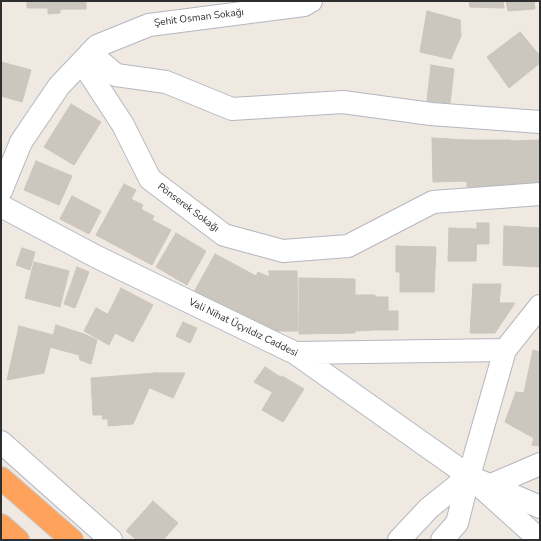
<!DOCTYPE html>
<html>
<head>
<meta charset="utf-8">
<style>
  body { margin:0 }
  #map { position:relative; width:541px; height:541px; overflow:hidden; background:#efe9e1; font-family:"Nunito Sans",sans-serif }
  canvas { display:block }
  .frame { position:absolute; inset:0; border:2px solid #2e2e2e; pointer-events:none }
</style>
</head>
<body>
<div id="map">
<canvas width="541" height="541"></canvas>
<div class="frame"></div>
</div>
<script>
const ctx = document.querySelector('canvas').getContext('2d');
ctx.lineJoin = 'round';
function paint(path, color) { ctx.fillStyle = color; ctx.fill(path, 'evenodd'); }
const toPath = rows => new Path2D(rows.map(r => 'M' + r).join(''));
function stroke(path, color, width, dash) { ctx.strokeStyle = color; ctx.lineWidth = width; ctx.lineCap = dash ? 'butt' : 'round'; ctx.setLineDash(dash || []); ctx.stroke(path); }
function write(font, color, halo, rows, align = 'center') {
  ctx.font = font + ' "Nunito Sans",sans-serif'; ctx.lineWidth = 3; ctx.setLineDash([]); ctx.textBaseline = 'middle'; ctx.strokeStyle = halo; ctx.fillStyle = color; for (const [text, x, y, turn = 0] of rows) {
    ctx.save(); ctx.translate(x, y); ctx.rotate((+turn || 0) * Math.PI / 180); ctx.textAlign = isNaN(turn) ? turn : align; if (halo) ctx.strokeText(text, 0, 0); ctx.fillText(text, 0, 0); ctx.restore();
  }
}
const building = toPath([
  [27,1,64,1,64,9,60,9,60,13,48,14,48,8,27,8,27,1],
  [64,1,86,1,86,9,64,9,64,1],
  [469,1,503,1,504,8,470,7,469,1],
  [506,1,534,1,535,9,508,11,506,1],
  [427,11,460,20,461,36,451,59,420,52,427,11],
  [520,32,540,56,540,63,509,88,487,57,520,32],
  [1,62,31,70,22,102,1,96,1,62],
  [431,65,454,69,450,103,427,101,431,65],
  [71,104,101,122,74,165,44,147,71,104],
  [432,138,466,140,467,181,433,182,432,138],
  [466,140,511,140,513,185,467,187,466,140],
  [540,140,540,184,513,185,511,141,540,140],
  [36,161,72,176,59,205,24,190,36,161],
  [124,184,136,190,131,199,143,205,141,209,154,216,152,220,171,230,152,265,96,235,124,184],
  [72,196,101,211,89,234,60,219,72,196],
  [477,223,489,223,489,244,477,244,477,223],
  [504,226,540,228,540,267,503,265,504,226],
  [449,228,477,229,476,261,448,261,449,228],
  [176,233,206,251,187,285,156,267,176,233],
  [396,246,436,247,434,292,400,292,400,272,396,272,396,246],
  [22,248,35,252,30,270,16,265,22,248],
  [215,254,256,276,258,272,269,277,271,331,194,292,215,254],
  [34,262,69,271,60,307,25,298,34,262],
  [77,267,89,272,75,308,64,304,77,267],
  [269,271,297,271,298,331,271,331,269,271],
  [299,278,355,279,355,333,299,334,299,278],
  [473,284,501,284,499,303,472,301,473,284],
  [121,288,153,305,133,342,107,329,113,317,108,314,121,288],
  [355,295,375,295,375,330,355,331,355,295],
  [375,297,388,297,388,311,398,311,398,330,375,330,375,297],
  [472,301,499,303,515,303,495,333,470,333,472,301],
  [96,308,113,317,107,329,115,333,109,345,84,331,96,308],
  [183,322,197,328,190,343,176,336,183,322],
  [56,325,84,334,97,340,91,364,80,360,79,355,50,347,56,325],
  [19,326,53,335,44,373,7,380,19,326],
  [533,350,540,352,540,402,524,393,533,350],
  [265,367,282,378,272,392,254,382,265,367],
  [156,373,185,373,173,398,150,388,156,373],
  [156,373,133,424,108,426,108,419,102,419,103,415,93,415,91,378,156,373],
  [282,376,304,389,283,422,262,410,282,376],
  [516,392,524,393,540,402,540,446,532,445,534,438,505,422,516,392],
  [153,501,178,523,163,540,137,540,126,531,153,501]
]);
paint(building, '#cbc7bf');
stroke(building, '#cbc5ba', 1);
const street = toPath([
  [90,53,116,75,166,82,232,109,343,102,431,114,540,122],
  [82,62,123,125,150,179,224,235,283,251,348,246,433,202,540,194],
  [1,191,21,142,59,86,97,46,149,25,304,5,311,1],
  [1,442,111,540],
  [473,478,540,507],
  [491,485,540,464]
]);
const secondary = toPath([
  [1,206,97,257,295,353,469,476,540,540],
  [295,353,505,350],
  [399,540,429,508,469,476],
  [442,540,457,523,469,476,505,350,540,306]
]);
const highway = toPath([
  [1,478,72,540],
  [1,525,18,540]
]);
stroke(street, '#b4b7c1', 24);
stroke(secondary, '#b4b7c1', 24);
stroke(highway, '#c9c9c9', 24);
stroke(street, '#fff', 22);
stroke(secondary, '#fff', 22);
stroke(highway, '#ffa35c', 22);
write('10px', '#2e2e2e', '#fff', [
  ["Şehit Osman Sokağı",199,18,-7],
  ["Pönserek Sokağı",188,208,37],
  ["Vali Nihat Üçyıldız Caddesi",243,328,26]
]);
</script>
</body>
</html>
